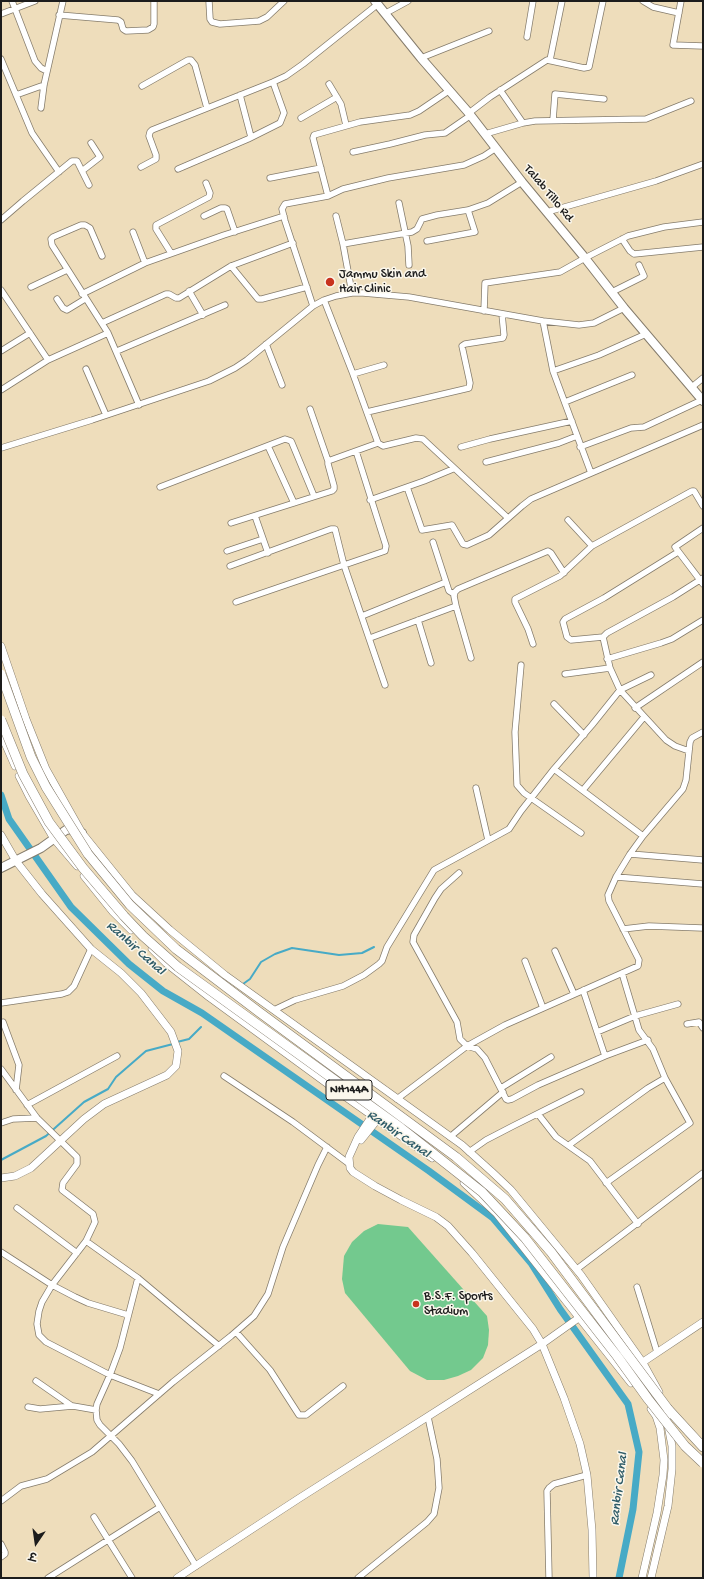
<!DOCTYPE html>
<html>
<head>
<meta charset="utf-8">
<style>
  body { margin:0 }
  #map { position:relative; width:704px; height:1579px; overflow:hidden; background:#edb; font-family:"Gochi Hand","Playpen Sans Deva",sans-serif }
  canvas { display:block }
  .frame { position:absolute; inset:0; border:2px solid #1c1c1c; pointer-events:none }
  .north { position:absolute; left:16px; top:1523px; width:40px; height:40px; -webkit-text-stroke:3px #fbf7ec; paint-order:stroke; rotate:193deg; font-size:11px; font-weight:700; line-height:16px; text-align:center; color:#1c1c1c }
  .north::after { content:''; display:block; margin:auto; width:14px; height:18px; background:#1c1c1c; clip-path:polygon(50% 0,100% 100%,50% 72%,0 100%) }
</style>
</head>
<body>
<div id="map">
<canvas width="704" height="1579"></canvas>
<div class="frame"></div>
<div class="north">उ</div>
</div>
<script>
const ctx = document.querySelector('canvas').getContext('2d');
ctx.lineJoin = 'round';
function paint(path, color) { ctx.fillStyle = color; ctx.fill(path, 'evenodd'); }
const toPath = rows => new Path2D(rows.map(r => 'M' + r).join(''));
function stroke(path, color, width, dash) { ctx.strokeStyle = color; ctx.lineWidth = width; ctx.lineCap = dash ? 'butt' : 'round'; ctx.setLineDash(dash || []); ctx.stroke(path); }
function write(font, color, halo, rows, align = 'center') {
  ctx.font = font + ' "Gochi Hand",sans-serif'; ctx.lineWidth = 3; ctx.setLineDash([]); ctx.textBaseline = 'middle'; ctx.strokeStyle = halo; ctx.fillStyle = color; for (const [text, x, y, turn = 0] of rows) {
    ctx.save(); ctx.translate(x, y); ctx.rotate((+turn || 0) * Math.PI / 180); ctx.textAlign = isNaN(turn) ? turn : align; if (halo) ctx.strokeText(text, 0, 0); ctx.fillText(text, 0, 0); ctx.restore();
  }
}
paint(toPath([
  [378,1224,408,1227,487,1316,489,1330,488,1345,483,1358,471,1370,458,1376,444,1380,427,1380,410,1371,345,1293,342,1279,344,1256,352,1242,364,1231]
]), '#73c98e');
stroke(toPath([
  [243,984,250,979,261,962,275,954,292,948,339,955,362,953,374,947],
  [177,1042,189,1039,201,1027],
  [1,1160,46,1136,84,1102,108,1089,116,1077,146,1051,173,1044]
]), '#47aac6', 2);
stroke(toPath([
  [1,795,9,819,71,907,129,964,163,991,202,1013,429,1171,493,1218,531,1263,560,1309,628,1404,639,1452,633,1509,619,1578]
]), '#47aac6', 7);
const minor = toPath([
  [12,1,35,61,41,68,47,71],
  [209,1,210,19,212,22,220,24,259,21,267,17,284,1],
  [643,1,653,7,679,13],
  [681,1,673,45,703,46],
  [386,13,408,1],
  [1,14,35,1],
  [59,15,118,20,121,22,123,29,126,31,148,30,153,27,154,24,154,1],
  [527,37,533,1],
  [421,58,489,31],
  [1,59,32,133,59,172],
  [550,60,562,1],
  [329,84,341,104,346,125],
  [142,86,188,60,191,60,195,65,207,108],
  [500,90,523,123],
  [16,95,44,85],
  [240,95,251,137],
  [41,108,44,85,63,1],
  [469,113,490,97,547,60,584,68,589,67,603,1],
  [301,118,337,97],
  [553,120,555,94,604,99],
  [485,134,523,123,535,121,646,119,691,101],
  [353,152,390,144,425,135,445,133,471,115],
  [141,167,156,159,156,155,149,136,150,132,152,130,273,82,286,76,303,64,378,4],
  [178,169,248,139,280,123,284,113,273,82],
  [82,171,100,157,91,143],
  [270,178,321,168],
  [328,196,313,138,314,135,360,122,410,115,419,111,450,90],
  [399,203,408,246,409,265],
  [547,212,656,181,703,164],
  [204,216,221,208,225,208,227,209,235,232],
  [336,216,343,244,352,293],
  [1,220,23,201,72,161,77,161,89,185],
  [133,232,145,263],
  [622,239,630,251,634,254,703,247],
  [427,241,475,232,468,210],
  [343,244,412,232,417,229,422,219,437,215,468,210,488,203,522,182],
  [171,253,156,229,156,225,209,197,210,193,206,183],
  [102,256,90,228,85,225,81,225,53,237,51,239,52,245,108,333,139,405],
  [231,266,258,299,262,299,307,287],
  [31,287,67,270],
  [1,290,48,360],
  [189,291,203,315],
  [612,292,644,276,639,265],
  [82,294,145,263,224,235,284,216],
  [57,299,63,308,67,310,85,299],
  [324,300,353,374,378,443,383,446,416,438,423,439,508,518],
  [313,306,285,221,282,209,285,204,328,196,343,189,388,178,464,165,484,156,496,148],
  [484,311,485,283,560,272,585,258,628,236,664,227,703,222],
  [543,321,553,371,591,473],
  [102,323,166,294,169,294,176,298,179,298,231,266,293,243],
  [266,344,282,385],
  [1,351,30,333],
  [117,351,225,305],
  [86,369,106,415],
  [553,371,599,355,646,334],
  [353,374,384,365],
  [692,387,703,378],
  [1,390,48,360,108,333],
  [565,402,632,375],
  [310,409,328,461],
  [367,412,469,388,470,383,462,346,465,344,503,338,504,335,502,314],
  [268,446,294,503],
  [461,447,490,439,572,421],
  [580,447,631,428,644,427,702,400],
  [1,448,92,420,209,381,235,368,247,360,313,306,324,300,336,296,352,293,363,293,409,297,543,321,579,325,594,323,624,308],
  [486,462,559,443,577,436],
  [160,487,285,439,291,441,292,443,314,496],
  [407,487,422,530,452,525,463,544,467,545,489,535,522,506,531,499,703,425],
  [370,500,424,481,453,469],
  [255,516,268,553],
  [568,520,592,546],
  [231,523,332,491,334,489,334,486,328,464,328,461,378,443],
  [703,528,675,547,703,584],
  [433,542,446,582,449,591,454,594],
  [227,551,263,539],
  [230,566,331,529,335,529,344,565,385,685],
  [236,602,385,551,386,546,356,451],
  [362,616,446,582],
  [418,620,431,663],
  [603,637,571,640,567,637,563,622,565,619,604,598,678,552],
  [370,638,456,606],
  [533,644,528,629,515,602,515,599,560,576,592,546,692,491,694,491,703,506],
  [471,658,456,606,454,596,455,592,458,589,548,551,551,553,564,573],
  [607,659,661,643,672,639,703,620],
  [521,665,515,732,517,785,524,793,581,833],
  [565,674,610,668],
  [554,704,584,735],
  [635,708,703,662],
  [689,751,675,746,666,740,620,690,610,668,603,637,607,633,673,597,703,578],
  [554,769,643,836,683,789,686,780,690,742,692,738,703,732],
  [476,788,488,840],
  [583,790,644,717],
  [630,854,703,860],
  [459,873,441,889,435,898,414,935,413,942,457,1022,460,1039,467,1046,477,1049,485,1058,506,1099,508,1100,512,1099,538,1085,605,1056,648,1040],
  [616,877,703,884],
  [623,929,649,926,702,928],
  [555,951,574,994],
  [525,961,543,1008],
  [583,990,605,1056],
  [1,1003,62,994,68,992,74,986,91,949],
  [274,1010,295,1000,343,986,364,975,379,964,382,961,387,947,434,870,509,829,521,811,554,769,592,725,620,690,651,675],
  [3,1022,19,1065,16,1090],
  [687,1024,699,1022,703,1028],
  [597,1032,635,1016,678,1004],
  [1,1069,37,1118,77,1157,77,1164,63,1183,62,1190,93,1214,95,1222,86,1241,52,1285,42,1302,39,1311,37,1324,39,1335,46,1342,110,1375,159,1394],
  [224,1076,293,1122,348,1163],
  [501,1088,551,1057],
  [397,1099,467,1046,505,1025,638,966,639,960,609,901,608,895,616,877,630,854,643,836],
  [27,1105,117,1056],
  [538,1114,556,1137,590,1161,638,1224],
  [1,1123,13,1119,37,1118],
  [450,1137,503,1092],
  [569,1145,648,1088,665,1078],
  [469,1152,486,1140,513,1126,581,1092],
  [606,1183,690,1123,665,1078,653,1049,639,1030,622,973],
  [17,1208,77,1253],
  [86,1241,138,1278,219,1346],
  [1,1252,52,1285,75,1297,88,1303,128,1315],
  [577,1269,703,1173],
  [138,1278,120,1348,110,1375,97,1404,96,1410,97,1420,100,1425,119,1444,132,1461,196,1566],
  [637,1287,657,1352],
  [236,1332,270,1370,299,1415,306,1415,343,1386],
  [36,1381,72,1406],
  [28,1407,40,1409,73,1406,96,1410],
  [1,1501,21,1486,47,1479,92,1452,173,1382,231,1336,254,1316,268,1294,283,1247,318,1165,327,1147],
  [94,1517,132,1578],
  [1,1544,5,1552,5,1554,1,1557],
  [48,1578,160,1507],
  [358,1578,427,1522,434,1514,439,1488,437,1459,428,1417],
  [549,1578,547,1491,549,1488,554,1484,587,1475]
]);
const tertiary = toPath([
  [1,646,26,719,46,769,82,833,132,895,170,930,225,975,462,1145,492,1172,511,1190,581,1275,643,1363,659,1392],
  [1,734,15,766],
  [19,776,29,796,54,839,77,866],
  [1,835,16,861,42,894,91,949,121,973,141,993,171,1032,178,1051,176,1066,167,1075,104,1104,84,1119,31,1168,15,1176,1,1178],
  [84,876,113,912,131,930],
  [152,949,166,963,209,997,340,1093,432,1158],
  [372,1116,358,1137,349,1157,350,1168,353,1172,375,1186,401,1200,436,1217,448,1226,472,1253,533,1329,542,1344,564,1398,580,1444,587,1475,592,1530,593,1578],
  [361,1140,377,1120],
  [464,1183,497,1214,631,1383],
  [640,1364,703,1322],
  [177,1578,298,1499,542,1344,580,1317],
  [642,1578,657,1513,663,1475,664,1460,660,1428,656,1416,651,1409],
  [651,1578,668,1506,672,1469,672,1446,664,1405]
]);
const secondary = toPath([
  [375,1,421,58,468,112,522,182,585,258,624,308,703,401],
  [1,868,41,848,66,830,71,829,82,833]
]);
const trunk = toPath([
  [668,1409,703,1447]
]);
stroke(minor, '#857c6c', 7);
stroke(tertiary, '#857c6c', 8);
stroke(secondary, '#857c6c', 10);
stroke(trunk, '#857c6c', 10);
stroke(minor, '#fff', 5.5);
stroke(tertiary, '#fff', 7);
stroke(secondary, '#fff', 8);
stroke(trunk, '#fff', 9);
const trunkBridge = toPath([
  [1,674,31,757,46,787,88,854,130,905,176,949,259,1012,456,1157,505,1199,551,1252,668,1409],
  [1,720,23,774,49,822,83,868,124,916,143,936,178,967,401,1128,482,1192,525,1238,617,1356,648,1399,685,1446,703,1463]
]);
stroke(trunkBridge, '#857c6c', 10, []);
stroke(trunkBridge, '#fff', 9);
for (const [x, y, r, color] of [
  [330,282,5,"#c8321e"],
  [416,1304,4,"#c8321e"]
]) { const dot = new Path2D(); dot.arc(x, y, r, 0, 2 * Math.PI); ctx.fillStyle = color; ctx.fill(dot); stroke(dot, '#fbf7ec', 1.5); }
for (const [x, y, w] of [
  [349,1090,46]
]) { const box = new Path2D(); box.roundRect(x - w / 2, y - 10, w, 20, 3); ctx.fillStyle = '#fbf7ec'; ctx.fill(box); stroke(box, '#1c1c1c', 1); }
write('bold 12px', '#1c1c1c', null, [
  ["NH144A",349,1090]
]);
write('13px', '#1c1c1c', '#fbf7ec', [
  ["Talab Tillo Rd",548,194,50]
]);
write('13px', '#1c1c1c', '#fbf7ec', [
  ["Jammu Skin and",339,275],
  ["Hair Clinic",339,290],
  ["B.S.F. Sports",424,1297],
  ["Stadium",424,1312]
], 'left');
write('italic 14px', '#2f5c68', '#fbf7ec', [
  ["Ranbir Canal",135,949,42],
  ["Ranbir Canal",398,1135,35],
  ["Ranbir Canal",620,1489,-83]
]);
</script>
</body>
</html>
